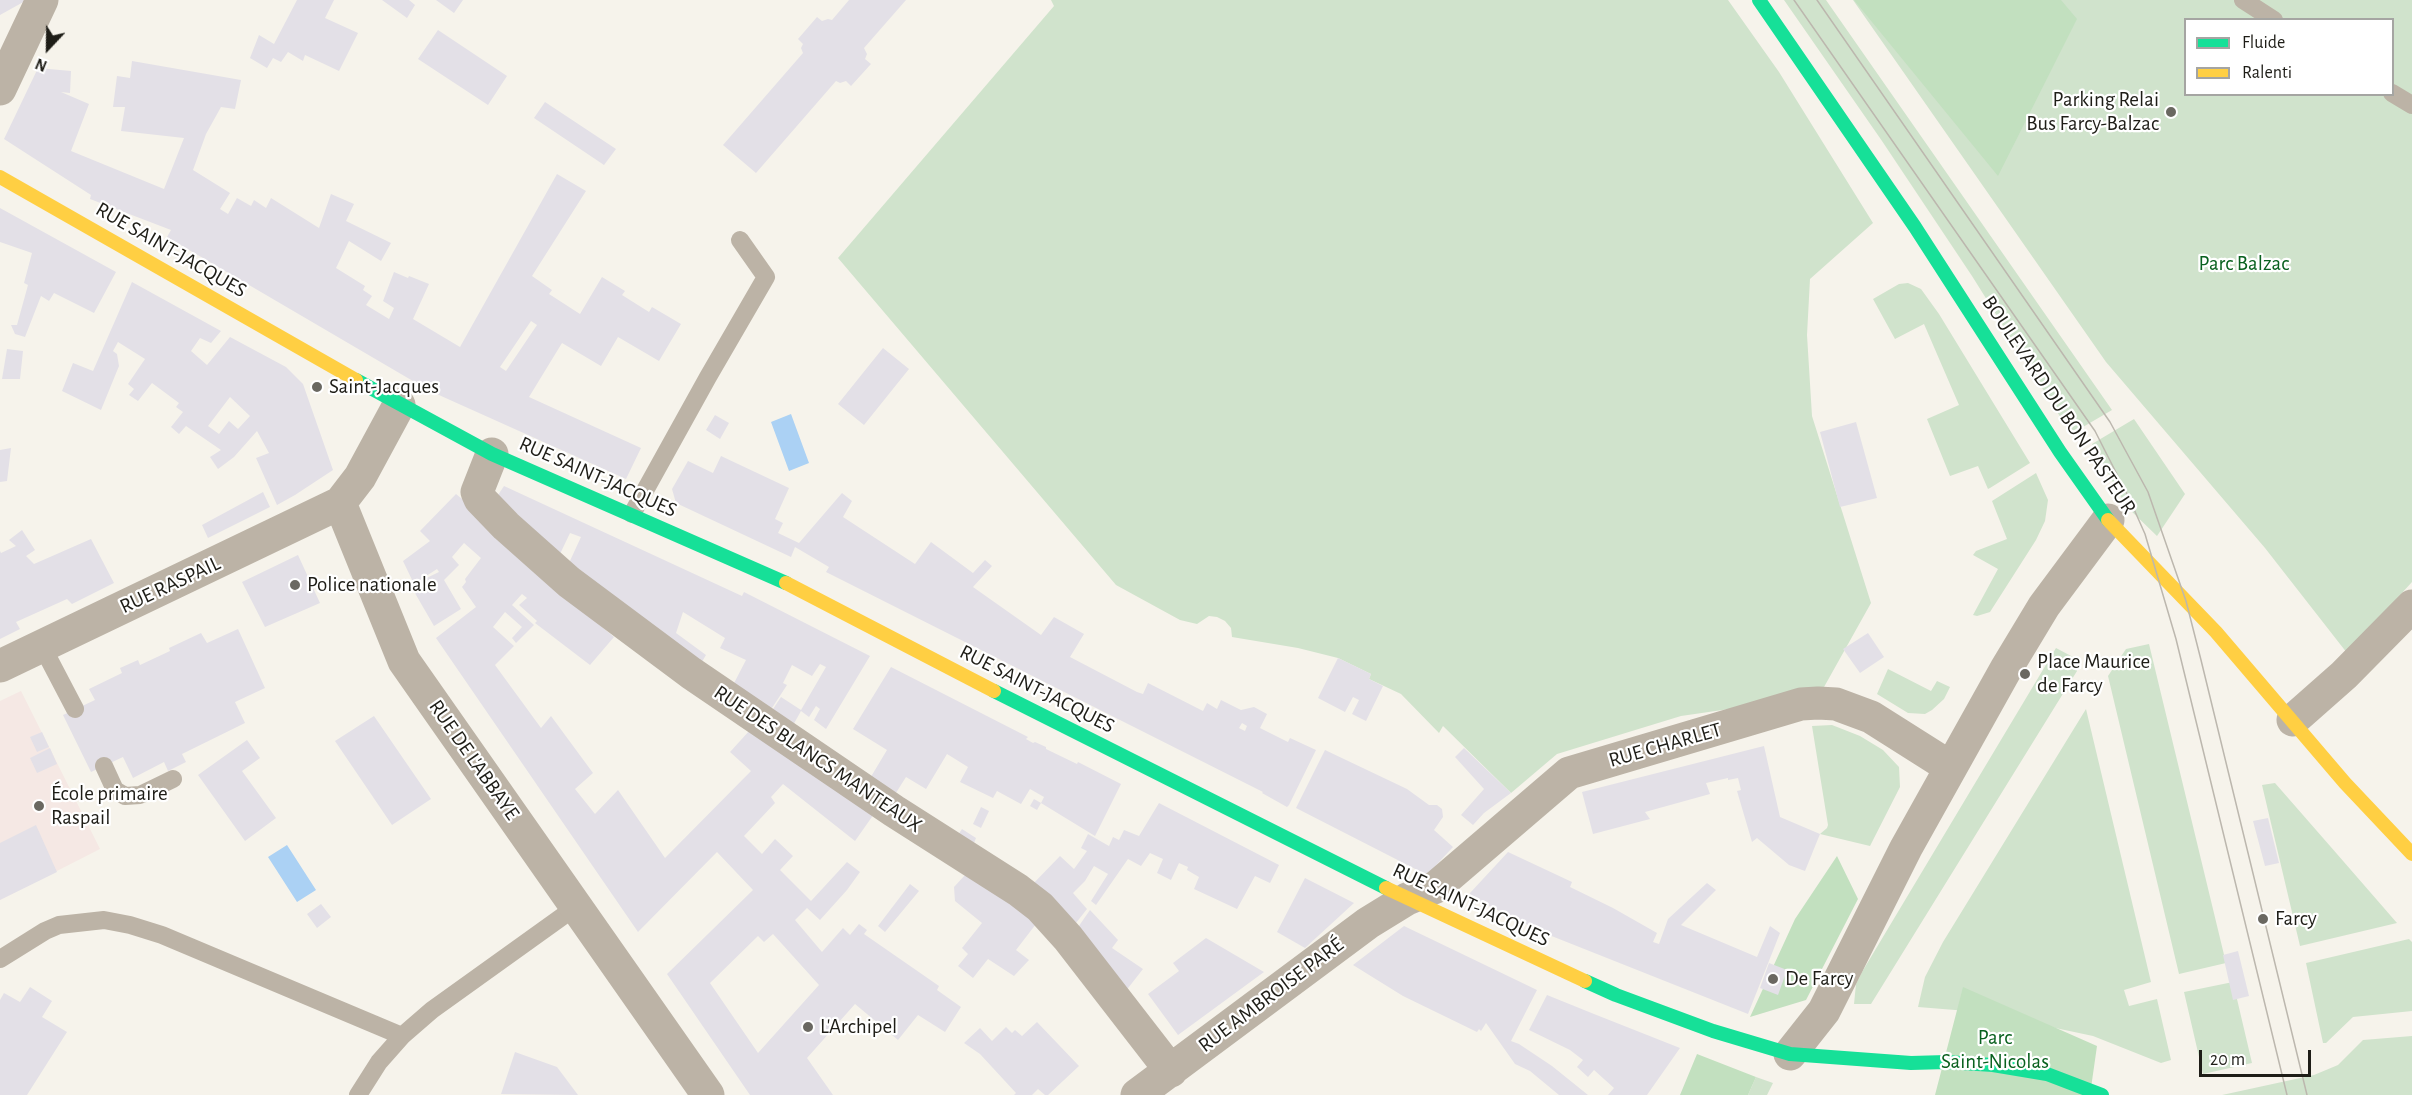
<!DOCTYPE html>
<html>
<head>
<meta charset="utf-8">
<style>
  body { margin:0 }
  #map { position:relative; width:2412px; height:1095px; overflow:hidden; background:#f6f3eb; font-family:"Alegreya Sans",sans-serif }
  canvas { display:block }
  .legend { position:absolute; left:2184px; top:18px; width:210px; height:78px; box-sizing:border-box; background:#fff; border:2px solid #a5a5a2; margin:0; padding:8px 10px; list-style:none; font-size:18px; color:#1e1d17 }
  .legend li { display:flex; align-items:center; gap:12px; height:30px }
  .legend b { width:30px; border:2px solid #a5a5a2 }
  .north { position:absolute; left:18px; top:18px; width:60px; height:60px; -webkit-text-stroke:4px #fff; paint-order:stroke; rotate:202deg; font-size:16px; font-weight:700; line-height:24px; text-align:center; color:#1e1d17 }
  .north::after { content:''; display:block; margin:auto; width:21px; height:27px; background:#1e1d17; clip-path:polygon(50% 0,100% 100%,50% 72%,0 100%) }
  .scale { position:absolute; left:2199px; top:1050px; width:112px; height:27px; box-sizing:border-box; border:3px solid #1e1d17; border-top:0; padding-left:8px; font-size:18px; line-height:21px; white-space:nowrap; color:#1e1d17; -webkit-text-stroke:4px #fff; paint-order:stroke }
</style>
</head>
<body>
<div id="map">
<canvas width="2412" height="1095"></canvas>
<ul class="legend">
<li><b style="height:8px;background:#16e098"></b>Fluide</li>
<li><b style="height:8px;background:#ffcf43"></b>Ralenti</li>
</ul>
<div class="north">N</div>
<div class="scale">20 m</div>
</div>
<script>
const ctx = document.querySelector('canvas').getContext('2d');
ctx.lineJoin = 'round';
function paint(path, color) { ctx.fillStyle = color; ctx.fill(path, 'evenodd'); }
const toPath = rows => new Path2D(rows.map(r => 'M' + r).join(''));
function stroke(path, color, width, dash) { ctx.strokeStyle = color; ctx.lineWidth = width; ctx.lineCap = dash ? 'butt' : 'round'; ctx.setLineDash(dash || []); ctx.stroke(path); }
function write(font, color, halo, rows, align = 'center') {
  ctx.font = font + ' "Alegreya Sans",sans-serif'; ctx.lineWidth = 4.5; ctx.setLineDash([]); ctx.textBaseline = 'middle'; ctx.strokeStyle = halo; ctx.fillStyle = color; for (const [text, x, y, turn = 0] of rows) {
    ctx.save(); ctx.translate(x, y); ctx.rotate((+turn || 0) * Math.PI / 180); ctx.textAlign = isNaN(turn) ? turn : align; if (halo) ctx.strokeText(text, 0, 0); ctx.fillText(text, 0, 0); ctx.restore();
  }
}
paint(toPath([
  [21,691,100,849,0,900,0,701]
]), '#f5e8e4');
paint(toPath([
  [1051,0,1728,0,1779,72,1873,223,1810,279,1807,335,1812,416,1871,603,1819,696,1681,716,1557,754,1511,793,1443,726,1439,733,1401,694,1369,679,1371,674,1338,658,1298,648,1232,637,1231,628,1225,621,1217,617,1209,616,1197,624,1180,620,1116,585,838,258,1054,6],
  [1784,0,1826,0,2112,410,2071,434,1972,276,1882,141],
  [1853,0,2412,0,2412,582,2347,653,2265,548,2106,362],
  [2186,20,2392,20,2392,94,2186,94],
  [1908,283,1921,289,1939,314,2030,463,1990,488,1988,489,1978,466,1950,476,1927,419,1959,405,1924,324,1895,339,1873,299,1899,284],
  [2134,419,2185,494,2157,536,2126,506,2092,444],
  [2036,473,2048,500,2045,521,2036,540,1990,612,1977,616,1973,615,1998,569,1973,555,1976,551,2007,539,1992,501],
  [2149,644,2226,963,2179,974,2108,676,2126,649],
  [2056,648,2073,657,2077,671,1871,1004,1854,1004,1856,984,1862,972],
  [1888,669,1931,691,1937,681,1950,687,1944,699,1932,710,1925,714,1908,713,1877,694],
  [2086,709,2151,982,2124,990,2129,1006,2157,999,2171,1060,2161,1063,2093,1036,1980,1012,1918,1007,1925,977,1943,942],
  [1832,725,1860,736,1883,750,1899,767,1900,787,1870,846,1820,834,1827,828,1828,825,1812,726],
  [2275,783,2337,854,2397,923,2300,946,2262,785],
  [2409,939,2412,942,2412,1011,2353,1017,2326,1043,2323,1043,2306,963],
  [2233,982,2252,1063,2203,1074,2184,992],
  [2412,1036,2412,1095,2222,1095,2314,1075,2338,1065,2363,1040],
  [1756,1077,1773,1083,1767,1095,1748,1095]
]), '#d0e3cc');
paint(toPath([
  [1854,0,2061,0,2077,19,1998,176],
  [1837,856,1858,899,1806,1000,1750,1017,1795,919],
  [1963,987,2097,1046,2090,1095,1935,1095],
  [1697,1054,1756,1077,1748,1095,1680,1095]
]), '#c2e0bf');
paint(toPath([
  [791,414,809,463,789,471,771,422],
  [287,845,316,890,297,902,268,857]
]), '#abd1f4');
paint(toPath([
  [0,0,27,0,0,15],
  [297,0,334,0,325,18,358,33,339,71,305,55,303,61,288,52,281,62,273,58,267,68,250,58,259,35,274,44],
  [382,0,409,0,415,5,407,18],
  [436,0,463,0,454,13],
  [849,0,906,0,864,48,867,54,865,59,871,64,851,86,846,81,840,83,836,81,756,173,723,145,803,53,801,48,803,44,798,39,817,17,822,21,828,19,832,20],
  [438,30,507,76,488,105,418,59],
  [132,61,241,80,235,109,221,107,206,134,193,170,230,193,220,209,228,214,237,198,251,206,254,200,266,208,271,198,319,228,331,194,354,204,346,221,391,243,381,261,349,241,336,268,365,286,363,290,372,296,366,305,389,319,394,308,383,301,394,272,408,278,409,276,429,284,413,319,460,347,557,174,586,191,532,276,552,290,549,294,580,314,602,277,625,291,622,295,649,312,652,307,681,324,659,361,618,337,601,366,562,343,529,397,641,448,626,479,430,391,167,237,171,230,90,199,91,195,4,139,38,68,71,71,70,93,61,92,89,104,71,151,164,189,184,138,121,131,125,107,113,107,117,76,130,78],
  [531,321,537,325,506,371,500,367],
  [545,102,616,149,604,165,534,118],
  [0,208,116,272,94,313,54,293,49,301,41,296,25,337,15,334,11,325,17,325,28,285,24,283,32,253,0,242],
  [132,282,221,331,211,343,200,338,191,351,207,365,230,337,286,367,303,384,333,470,295,495,277,505,256,458,269,453,257,431,234,457,218,469,210,457,221,450,186,426,179,434,171,427,183,412,176,407,179,403,152,383,138,401,129,395,134,389,128,384,145,359,118,342,113,351,117,354,119,366,101,410,62,391,73,363,93,371],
  [230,397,250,416,238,429,229,421,219,434,208,426],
  [883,348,909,369,864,425,838,404],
  [7,349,23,351,20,379,2,379],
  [715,415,729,423,720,439,706,430],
  [1856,422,1877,498,1840,507,1820,432],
  [11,448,7,481,0,482,0,450],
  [721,456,789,488,775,519,783,523,778,533,799,543,842,493,852,501,843,517,915,564,931,542,973,573,985,560,992,566,973,587,1041,635,1054,617,1084,634,1070,657,1137,692,1143,694,1148,683,1203,711,1207,703,1217,709,1221,700,1241,710,1254,707,1267,714,1260,728,1288,742,1290,738,1316,750,1289,805,1287,807,1262,793,1263,792,826,572,829,567,795,547,791,557,676,503,672,489,688,461,713,473],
  [1242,723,1247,726,1245,731,1239,728],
  [504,486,742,596,744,592,870,656,826,729,814,720,820,709,816,706,809,717,801,711,792,727,771,712,781,697,801,710,826,667,820,664,812,676,792,665,783,683,787,685,770,711,732,687,746,660,720,648,725,638,683,612,676,633,706,655,697,670,569,563,581,537,570,533,560,554,494,501],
  [263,492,270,507,208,538,202,525],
  [456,494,485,518,563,594,614,637,590,665,535,623,537,621,519,605,527,598,522,594,512,605,534,625,516,643,512,638,522,627,505,612,493,627,514,646,495,665,541,728,551,716,593,773,575,789,595,814,618,790,665,858,751,771,730,752,750,730,874,814,855,841,783,784,771,797,775,803,744,836,762,854,775,839,793,856,780,870,811,901,847,862,860,872,847,890,820,920,807,908,795,920,822,952,843,928,850,935,859,924,867,930,864,934,939,986,937,990,961,1007,945,1032,918,1015,898,1040,855,1004,807,1058,833,1095,750,1095,667,974,753,890,717,852,638,932,436,638,476,607,462,587,466,582,465,579,481,558,464,543,452,557,459,565,444,580,461,609,434,626,412,588,414,584,439,572,437,569,414,584,403,561,430,541,420,531],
  [773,934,819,985,758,1053,710,983,758,936,764,942],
  [22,530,35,550,26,556,34,564,91,539,114,583,72,604,67,599,16,622,20,629,0,639,0,551,1,553,16,546,9,540],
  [298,555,320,603,265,627,242,582],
  [238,629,265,688,235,702,245,723,182,754,186,762,168,771,164,762,133,778,123,757,91,772,63,715,95,700,89,689,122,673,120,668,138,660,140,665,170,651,169,648,201,633,207,643],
  [1868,633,1884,657,1860,673,1843,649],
  [1338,658,1371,674,1369,679,1383,686,1366,721,1352,714,1359,700,1353,697,1345,712,1318,698],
  [891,667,1028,737,1026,739,1033,743,1035,742,1046,747,1046,749,1077,764,1078,762,1121,784,1095,836,1041,803,1044,797,1030,789,1021,804,997,791,993,798,960,782,968,767,947,754,926,789,906,777,894,796,869,780,887,750,853,729],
  [374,716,431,799,392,825,335,741],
  [42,732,49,747,37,752,30,737],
  [247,740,260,758,242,771,276,818,245,841,198,775],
  [1764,746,1780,817,1820,834,1805,871,1789,865,1757,838,1752,842,1737,791,1741,790,1738,778,1728,780,1728,778,1706,783,1710,794,1645,812,1650,819,1593,834,1582,792],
  [50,748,57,764,37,773,30,758],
  [1464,748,1511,793,1484,813,1473,825,1461,815,1484,789,1455,757],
  [1325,750,1407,789,1429,805,1437,805,1442,809,1443,817,1434,830,1453,847,1427,875,1296,808],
  [1034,799,1041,803,1037,810,1030,806],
  [1159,803,1279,865,1270,883,1255,876,1237,909,1194,889,1199,877,1187,870,1188,867,1179,863,1171,880,1157,873,1163,859,1150,853,1141,866,1128,859,1096,905,1091,901,1108,874,1094,866,1085,881,1073,893,1087,909,1072,928,1030,887,1060,856,1074,869,1087,851,1081,848,1088,834,1109,846,1113,837,1119,840,1124,830,1139,836],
  [981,807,989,811,981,828,973,824],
  [2268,818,2279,863,2265,866,2253,821],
  [36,825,57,872,0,900,0,843],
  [962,829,976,838,972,848,956,838],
  [1508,852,1572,882,1570,887,1613,908,1657,933,1653,942,1659,944,1668,919,1707,883,1716,890,1681,925,1757,957,1770,926,1780,933,1748,1014,1544,933,1471,897,1470,893],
  [966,874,1008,898,1036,924,1016,950,1029,960,1014,976,988,959,973,978,958,966,968,954,962,948,982,923,955,901,954,887],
  [1305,878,1354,903,1305,948,1277,932],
  [910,884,919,891,885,932,878,926],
  [321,904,331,917,317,928,307,914],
  [1090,910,1118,940,1112,948,1143,969,1125,992,1074,933],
  [1404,926,1537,990,1511,1041,1519,1044,1552,1066,1588,1095,1559,1095,1530,1071,1515,1064,1486,1023,1481,1031,1479,1029,1477,1032,1403,996,1353,965],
  [1206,938,1264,972,1178,1035,1148,994,1179,971,1173,963],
  [2238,951,2249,996,2233,1000,2223,955],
  [1769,963,1787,970,1778,995,1760,988],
  [30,987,52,1001,42,1017,67,1032,27,1095,0,1095,0,1000,4,993,20,1002],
  [1547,995,1594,1014,1680,1048,1647,1095,1608,1095,1614,1088,1594,1070,1588,1077,1577,1067,1583,1060,1570,1050,1529,1030],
  [1037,1022,1079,1066,1048,1095,1045,1095,1038,1089,1032,1095,1014,1095,1016,1093,980,1054,964,1043,980,1028,992,1041,1006,1027,1012,1033,1015,1030,1022,1036],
  [1987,1033,2008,1035,2007,1044,1986,1042],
  [515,1052,557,1067,578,1095,501,1094]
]), '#e3e0e7');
stroke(toPath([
  [2243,0,2274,20],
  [2392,93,2412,105],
  [632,514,708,377,766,277,740,240],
  [42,646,75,709],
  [104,766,115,790,125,796,140,795,173,779],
  [0,959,45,931,59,925,104,920,130,925,162,935,402,1036],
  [358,1095,379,1062,402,1036,432,1010,577,906]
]), '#bcb3a6', 18);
stroke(toPath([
  [0,89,42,0],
  [492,454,477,492,480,499,506,526,569,582,691,673,894,811,1018,890,1040,907,1068,938,1171,1071],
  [340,503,404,661,708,1095],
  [0,666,340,503,360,477,399,405],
  [2293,720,2344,675,2412,606],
  [1790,1054,1824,1011,1906,848,2006,669,2044,606,2108,520],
  [1137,1095,1368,923,1407,899,1436,887,1569,773,1801,704,1818,703,1836,704,1871,717,1950,767]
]), '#bcb3a6', 33);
stroke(toPath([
  [1759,0,1915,227,2060,452,2108,520],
  [356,380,492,454,786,583],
  [994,691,1386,888],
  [1585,981,1616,995,1713,1031,1790,1054,1911,1063,1946,1062,1993,1065,2047,1074,2102,1095]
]), '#16e098', 14);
stroke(toPath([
  [0,177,356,380],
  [2108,520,2216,632,2345,783,2412,854],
  [786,583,994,691],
  [1386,888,1585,981]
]), '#ffcf43', 14);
stroke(toPath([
  [1794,0,2095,431,2129,498,2145,534,2176,639,2287,1095],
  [1817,0,2110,422,2148,492,2186,601,2201,660,2307,1095]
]), '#bcb7ae', 1.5);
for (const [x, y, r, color] of [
  [2171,112,6,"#6a6861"],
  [317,387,6,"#6a6861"],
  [295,585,6,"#6a6861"],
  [2025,674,6,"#6a6861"],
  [39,806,6,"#6a6861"],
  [2263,919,6,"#6a6861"],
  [1773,979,6,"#6a6861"],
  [808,1027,6,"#6a6861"]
]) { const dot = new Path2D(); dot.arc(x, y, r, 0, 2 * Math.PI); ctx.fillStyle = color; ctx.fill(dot); stroke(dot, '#fff', 2); }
write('21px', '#1e1d17', '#fff', [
  ["Parking Relai",2159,100,"right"],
  ["Bus Farcy-Balzac",2159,124,"right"],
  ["Saint-Jacques",329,387],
  ["Police nationale",307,585],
  ["Place Maurice",2037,662],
  ["de Farcy",2037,686],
  ["École primaire",51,794],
  ["Raspail",51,818],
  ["Farcy",2275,919],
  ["De Farcy",1785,979],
  ["L'Archipel",820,1027]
], 'left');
write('21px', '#1e1d17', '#fff', [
  ["RUE SAINT-JACQUES",171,250,30],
  ["BOULEVARD DU BON PASTEUR",2059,405,56],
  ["RUE SAINT-JACQUES",598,477,24],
  ["RUE RASPAIL",170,585,-25],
  ["RUE SAINT-JACQUES",1037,689,27],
  ["RUE CHARLET",1665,745,-16],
  ["RUE DES BLANCS MANTEAUX",818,759,34],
  ["RUE DE L'ABBAYE",474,760,55],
  ["RUE SAINT-JACQUES",1471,905,25],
  ["RUE AMBROISE PARÉ",1271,995,-37]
]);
write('21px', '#09611f', '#fff', [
  ["Parc Balzac",2244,264],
  ["Parc",1995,1038],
  ["Saint-Nicolas",1995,1062]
]);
</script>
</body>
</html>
